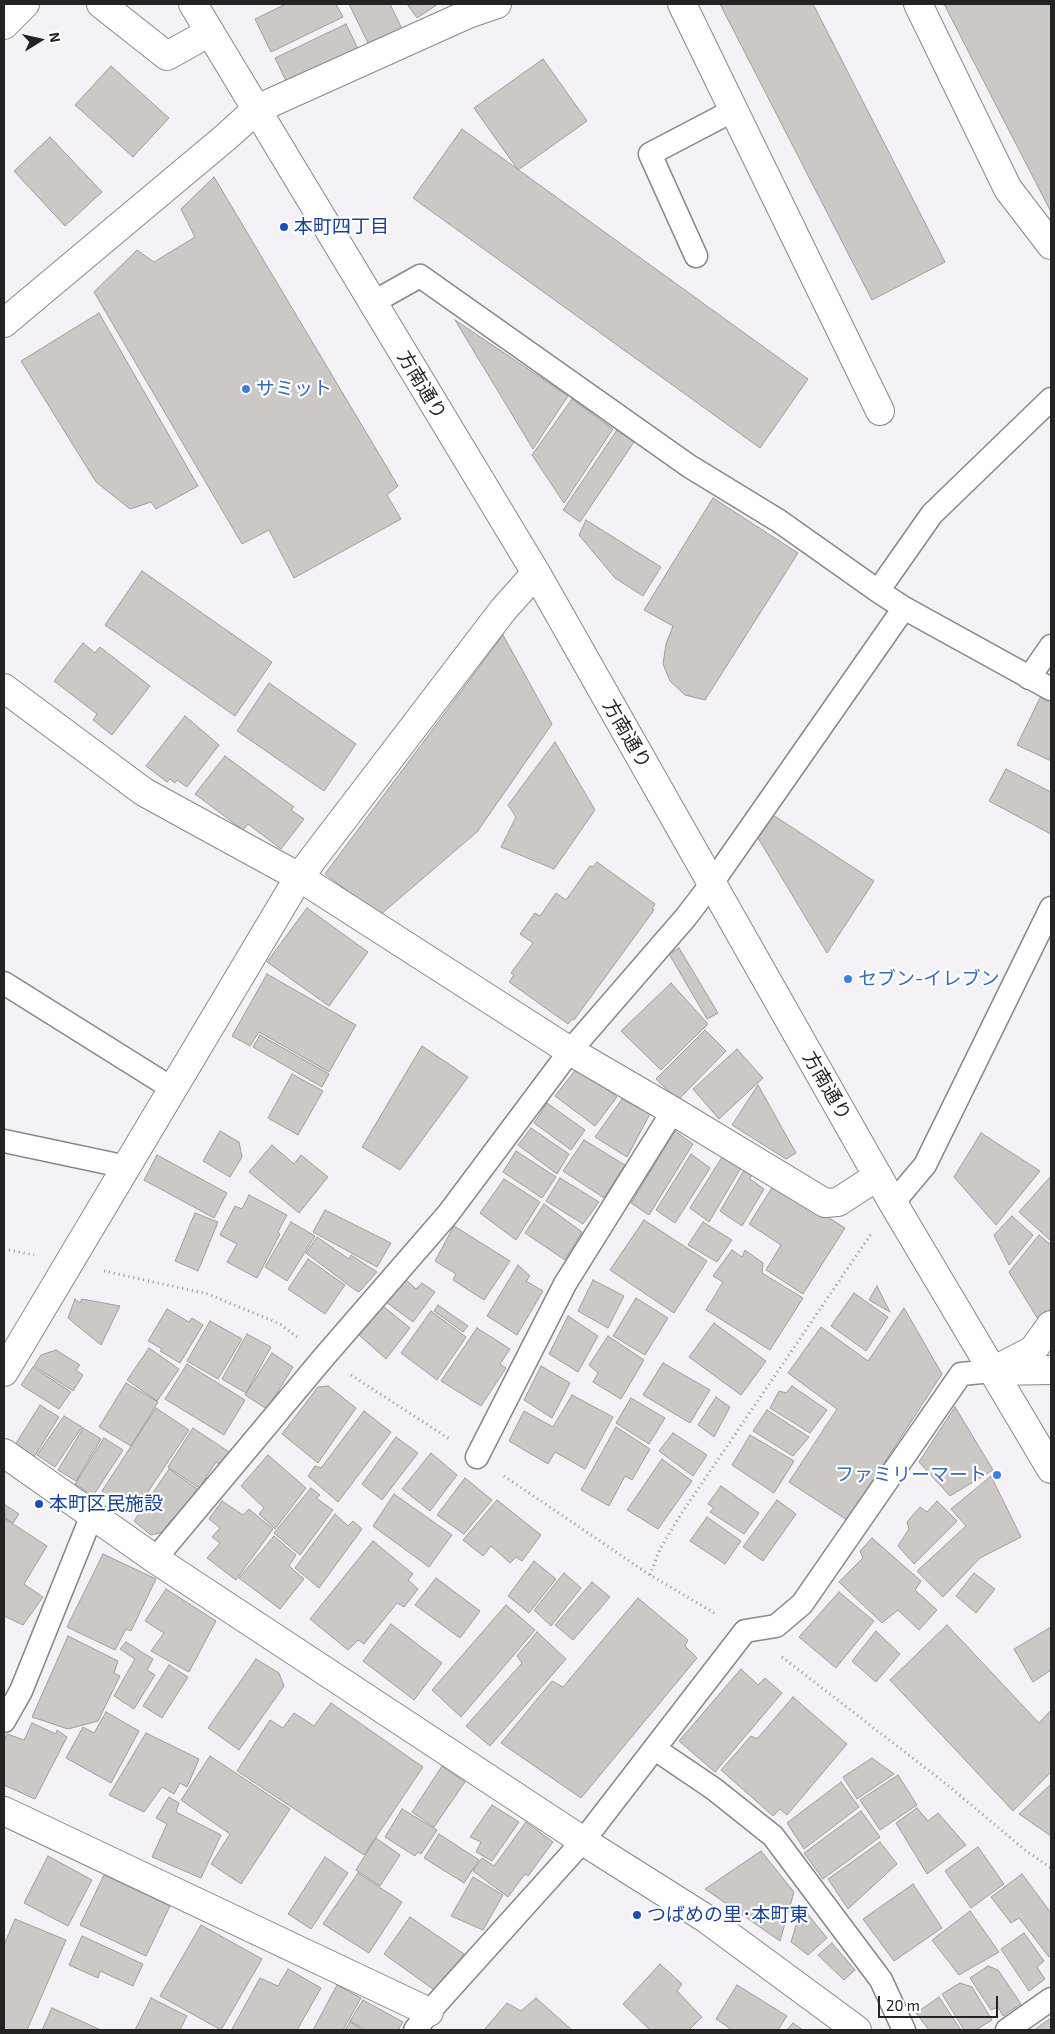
<!DOCTYPE html>
<html>
<head>
<meta charset="utf-8">
<style>
  body { margin:0 }
  #map { position:relative; width:1055px; height:2034px; overflow:hidden; background:#f4f2f6; font-family:"Exo 2",sans-serif }
  canvas { display:block }
  .frame { position:absolute; inset:0; border:5px solid #232324; pointer-events:none }
  .north { position:absolute; left:15px; top:15px; width:50px; height:50px; -webkit-text-stroke:4px #fff; paint-order:stroke; rotate:80deg; font-size:14px; font-weight:700; line-height:20px; text-align:center; color:#232324 }
  .north::after { content:''; display:block; margin:auto; width:18px; height:22px; background:#232324; clip-path:polygon(50% 0,100% 100%,50% 72%,0 100%) }
  .scale { position:absolute; left:878px; top:1996px; width:120px; height:22px; box-sizing:border-box; border:2px solid #232324; border-top:0; padding-left:6px; font-size:15px; line-height:18px; white-space:nowrap; color:#232324; -webkit-text-stroke:4px #fff; paint-order:stroke }
</style>
</head>
<body>
<div id="map">
<canvas width="1055" height="2034"></canvas>
<div class="frame"></div>
<div class="north">N</div>
<div class="scale">20 m</div>
</div>
<script>
const ctx = document.querySelector('canvas').getContext('2d');
ctx.lineJoin = 'round';
function paint(path, color) { ctx.fillStyle = color; ctx.fill(path, 'evenodd'); }
const toPath = rows => new Path2D(rows.map(r => 'M' + r).join(''));
function stroke(path, color, width, dash) { ctx.strokeStyle = color; ctx.lineWidth = width; ctx.lineCap = dash ? 'butt' : 'round'; ctx.setLineDash(dash || []); ctx.stroke(path); }
function write(font, color, halo, rows, align = 'center') {
  ctx.font = font + ' "Exo 2","Noto Sans JP",sans-serif'; ctx.lineWidth = 4.5; ctx.setLineDash([]); ctx.textBaseline = 'middle'; ctx.strokeStyle = halo; ctx.fillStyle = color; for (const [text, x, y, turn = 0] of rows) {
    ctx.save(); ctx.translate(x, y); ctx.rotate((+turn || 0) * Math.PI / 180); ctx.textAlign = isNaN(turn) ? turn : align; if (halo) ctx.strokeText(text, 0, 0); ctx.fillText(text, 0, 0); ctx.restore();
  }
}
const building = toPath([
  [286,4,336,4,343,17,271,52,255,19,286,4],
  [349,4,390,4,402,29,369,45,349,4],
  [407,4,438,4,417,18,407,4],
  [720,4,813,4,945,262,872,300,720,4],
  [944,4,1051,4,1051,212,944,4],
  [346,24,359,51,288,85,275,58,346,24],
  [543,59,587,121,518,170,474,108,543,59],
  [111,66,169,118,133,157,75,105,111,66],
  [462,129,808,379,760,448,413,198,462,129],
  [50,137,102,192,65,226,14,171,50,137],
  [214,177,398,486,387,495,401,519,294,578,269,530,242,544,94,292,137,250,154,262,195,237,181,209,214,177],
  [99,313,198,486,156,509,151,502,130,509,96,482,21,361,99,313],
  [455,320,568,396,533,449,487,373,455,320],
  [572,399,613,429,564,503,532,455,572,399],
  [617,430,634,442,580,522,563,510,617,430],
  [713,498,798,553,705,700,685,695,670,681,663,664,666,644,673,626,644,610,713,498],
  [586,520,661,567,643,596,615,578,579,535,586,520],
  [142,571,272,662,235,716,105,625,142,571],
  [503,635,552,724,477,832,380,915,325,874,503,635],
  [83,643,95,653,100,647,150,686,112,735,93,720,97,714,54,681,83,643],
  [269,683,356,744,324,791,237,731,269,683],
  [1041,696,1051,701,1051,761,1017,745,1041,696],
  [185,716,219,745,187,787,177,780,175,783,170,779,167,782,146,766,185,716],
  [555,742,595,810,554,869,501,847,516,817,508,805,555,742],
  [225,756,294,807,291,810,304,819,281,849,248,824,243,830,195,794,225,756],
  [1006,769,1051,792,1051,834,989,801,1006,769],
  [773,815,874,881,827,953,758,838,773,815],
  [597,862,655,904,652,909,654,910,574,1020,572,1019,568,1024,509,982,514,975,511,973,533,943,520,934,535,913,540,916,556,893,566,900,590,866,593,867,597,862],
  [307,908,368,952,329,1006,267,962,307,908],
  [679,948,718,1013,707,1019,669,954,679,948],
  [267,974,356,1025,329,1072,259,1032,250,1046,232,1036,267,974],
  [671,983,708,1024,661,1070,621,1031,671,983],
  [705,1030,726,1051,678,1100,656,1079,705,1030],
  [260,1035,329,1074,322,1087,253,1047,260,1035],
  [422,1046,468,1077,400,1170,362,1147,422,1046],
  [737,1049,763,1078,719,1119,693,1089,737,1049],
  [577,1068,617,1097,595,1126,555,1096,577,1068],
  [292,1074,323,1091,298,1135,268,1118,292,1074],
  [758,1085,796,1153,786,1159,732,1125,758,1085],
  [622,1099,650,1114,627,1157,595,1137,622,1099],
  [547,1103,585,1130,571,1150,534,1123,547,1103],
  [531,1128,569,1154,557,1174,518,1145,531,1128],
  [220,1131,239,1142,242,1157,230,1177,203,1161,220,1131],
  [675,1131,693,1144,649,1215,631,1203,675,1131],
  [981,1133,1040,1171,996,1225,954,1177,981,1133],
  [584,1140,625,1165,604,1198,563,1171,584,1140],
  [272,1145,294,1164,301,1155,328,1177,299,1213,249,1172,272,1145],
  [516,1151,556,1177,542,1198,503,1172,516,1151],
  [691,1154,710,1168,675,1223,656,1210,691,1154],
  [724,1154,742,1166,709,1222,690,1208,724,1154],
  [157,1155,227,1193,214,1218,144,1180,157,1155],
  [746,1167,753,1172,750,1179,764,1189,742,1226,720,1211,746,1167],
  [1051,1176,1051,1241,1019,1212,1051,1176],
  [560,1178,599,1202,583,1224,546,1201,560,1178],
  [504,1179,540,1202,516,1240,480,1213,504,1179],
  [775,1183,845,1228,803,1294,766,1270,781,1245,749,1224,775,1183],
  [249,1195,287,1215,278,1232,280,1234,257,1278,227,1262,237,1244,220,1235,235,1206,242,1209,249,1195],
  [544,1204,582,1232,565,1260,525,1233,544,1204],
  [325,1210,391,1243,377,1267,313,1232,325,1210],
  [195,1213,218,1222,198,1271,175,1261,195,1213],
  [1012,1216,1033,1235,1009,1265,994,1235,1012,1216],
  [644,1220,707,1261,674,1313,610,1270,644,1220],
  [291,1222,315,1236,287,1281,265,1267,291,1222],
  [703,1222,732,1240,717,1262,688,1245,703,1222],
  [454,1226,510,1261,484,1300,453,1280,456,1274,435,1261,454,1226],
  [1039,1235,1051,1245,1051,1312,1041,1324,1009,1272,1039,1235],
  [317,1237,349,1259,351,1255,377,1272,359,1292,355,1290,306,1253,317,1237],
  [732,1250,742,1257,745,1250,763,1263,762,1273,803,1298,770,1350,706,1310,723,1282,713,1276,732,1250],
  [308,1259,345,1285,325,1314,288,1289,308,1259],
  [518,1265,530,1276,526,1281,543,1291,517,1335,487,1316,518,1265],
  [404,1278,416,1289,422,1283,435,1292,413,1322,386,1302,404,1278],
  [593,1280,624,1296,608,1328,578,1311,593,1280],
  [877,1286,890,1312,869,1300,877,1286],
  [854,1293,888,1317,866,1351,831,1326,854,1293],
  [636,1298,668,1318,645,1355,613,1336,636,1298],
  [75,1299,80,1303,82,1299,120,1306,101,1345,68,1318,75,1299],
  [438,1305,468,1326,463,1332,434,1311,438,1305],
  [383,1306,410,1328,386,1359,359,1335,383,1306],
  [904,1308,942,1374,847,1520,789,1482,837,1409,788,1373,821,1327,868,1361,904,1308],
  [167,1309,189,1322,192,1318,203,1325,180,1363,160,1351,162,1349,148,1341,167,1309],
  [431,1311,466,1337,437,1380,401,1353,431,1311],
  [568,1316,598,1336,578,1372,549,1354,568,1316],
  [210,1321,242,1339,218,1379,187,1361,210,1321],
  [714,1323,766,1361,741,1395,689,1357,714,1323],
  [477,1328,510,1349,500,1364,506,1368,481,1406,441,1381,477,1328],
  [247,1334,271,1347,246,1393,222,1379,247,1334],
  [608,1336,644,1360,621,1399,593,1382,598,1373,589,1365,608,1336],
  [149,1348,179,1369,157,1401,127,1380,149,1348],
  [56,1350,80,1365,76,1370,83,1375,73,1391,34,1366,41,1355,56,1350],
  [272,1353,293,1367,267,1409,245,1395,272,1353],
  [663,1363,710,1390,690,1423,643,1395,663,1363],
  [187,1364,245,1400,224,1435,165,1399,187,1364],
  [541,1366,570,1383,552,1418,524,1400,541,1366],
  [33,1367,71,1392,59,1409,21,1385,33,1367],
  [126,1383,158,1402,131,1446,99,1427,126,1383],
  [328,1386,356,1408,318,1463,282,1434,318,1387,328,1386],
  [792,1386,827,1410,810,1433,770,1408,779,1391,786,1393,792,1386],
  [572,1395,613,1417,585,1469,555,1452,548,1464,509,1441,524,1411,553,1427,572,1395],
  [716,1397,730,1407,714,1437,698,1425,716,1397],
  [631,1398,665,1418,649,1444,616,1423,631,1398],
  [40,1405,59,1417,34,1457,15,1445,40,1405],
  [955,1407,993,1470,950,1496,919,1462,955,1407],
  [156,1408,189,1430,134,1513,102,1491,156,1408],
  [767,1410,809,1437,793,1456,753,1431,767,1410],
  [364,1411,391,1432,338,1502,308,1476,315,1466,321,1468,364,1411],
  [64,1416,82,1427,55,1467,37,1455,64,1416],
  [616,1427,650,1449,632,1480,625,1476,609,1506,581,1490,616,1427],
  [83,1428,101,1439,76,1481,58,1470,83,1428],
  [193,1428,229,1452,221,1465,216,1462,199,1488,168,1467,193,1428],
  [673,1433,707,1455,693,1476,659,1451,673,1433],
  [750,1435,794,1461,774,1493,732,1465,750,1435],
  [396,1437,418,1453,382,1500,362,1484,396,1437],
  [104,1438,123,1450,93,1496,75,1484,104,1438],
  [431,1453,457,1475,430,1511,402,1489,431,1453],
  [268,1455,306,1488,275,1529,259,1514,264,1508,241,1486,268,1455],
  [662,1459,692,1481,658,1529,627,1510,662,1459],
  [169,1469,197,1489,175,1522,171,1520,163,1532,151,1535,134,1521,169,1469],
  [991,1476,1021,1537,980,1558,943,1597,917,1571,966,1526,951,1509,991,1476],
  [465,1478,492,1500,464,1534,437,1515,465,1478],
  [721,1486,759,1513,744,1534,710,1512,714,1508,708,1504,721,1486],
  [311,1488,320,1495,316,1498,333,1510,300,1555,274,1533,311,1488],
  [394,1494,452,1535,429,1567,373,1526,394,1494],
  [497,1500,541,1535,522,1561,516,1557,510,1563,491,1546,483,1556,463,1540,497,1500],
  [777,1500,796,1514,763,1561,743,1547,777,1500],
  [222,1501,243,1515,249,1509,273,1529,236,1580,207,1558,220,1543,212,1537,220,1528,209,1519,222,1501],
  [937,1501,957,1521,914,1564,898,1546,909,1529,907,1522,920,1507,927,1512,937,1501],
  [4,1504,19,1514,13,1523,4,1517,4,1504],
  [335,1514,348,1526,353,1521,362,1529,319,1588,295,1568,335,1514],
  [707,1517,741,1541,725,1564,690,1541,707,1517],
  [4,1518,47,1546,24,1584,43,1597,23,1625,4,1616,4,1518],
  [274,1536,296,1555,289,1566,304,1579,280,1609,239,1578,274,1536],
  [872,1538,921,1581,915,1590,937,1610,919,1630,898,1610,882,1623,839,1582,863,1558,860,1551,872,1538],
  [373,1541,413,1574,408,1580,418,1589,404,1607,397,1603,364,1644,358,1640,348,1650,310,1619,373,1541],
  [103,1554,156,1579,131,1631,126,1629,115,1650,67,1627,103,1554],
  [534,1561,556,1579,529,1613,508,1596,534,1561],
  [564,1573,581,1588,551,1626,534,1610,564,1573],
  [974,1573,995,1589,976,1613,956,1596,974,1573],
  [436,1578,480,1611,460,1638,415,1605,436,1578],
  [592,1582,610,1597,573,1640,555,1625,592,1582],
  [166,1589,216,1621,189,1672,151,1651,164,1633,145,1621,166,1589],
  [839,1592,874,1621,836,1668,799,1637,839,1592],
  [638,1598,688,1640,685,1646,697,1658,581,1798,501,1743,552,1681,563,1687,638,1598],
  [506,1605,535,1630,461,1717,432,1690,506,1605],
  [391,1624,442,1663,414,1700,363,1661,391,1624],
  [947,1625,1039,1723,1051,1710,1051,1772,1013,1811,890,1680,947,1625],
  [1051,1627,1051,1670,1033,1682,1014,1649,1051,1627],
  [876,1631,900,1654,876,1682,852,1661,876,1631],
  [537,1632,566,1659,490,1746,466,1726,522,1663,517,1656,537,1632],
  [68,1636,118,1661,114,1673,120,1676,98,1721,68,1729,32,1717,68,1636],
  [126,1642,153,1659,147,1670,155,1675,134,1709,114,1696,135,1659,120,1649,126,1642],
  [256,1659,279,1673,284,1686,239,1750,208,1728,256,1659],
  [169,1665,188,1677,162,1718,143,1706,169,1665],
  [741,1669,758,1685,765,1678,782,1693,715,1772,679,1741,741,1669],
  [793,1697,847,1744,787,1815,780,1809,773,1816,721,1770,751,1736,757,1739,793,1697],
  [331,1703,423,1767,364,1855,237,1771,270,1720,283,1728,294,1713,314,1726,331,1703],
  [106,1712,139,1731,111,1783,66,1758,83,1727,94,1733,106,1712],
  [32,1723,56,1734,57,1730,67,1737,35,1799,4,1785,4,1742,7,1734,24,1740,32,1723],
  [146,1733,199,1759,187,1787,180,1783,174,1794,162,1787,144,1812,109,1795,146,1733],
  [210,1756,290,1809,241,1884,211,1864,230,1834,181,1800,210,1756],
  [872,1758,894,1774,857,1799,843,1777,872,1758],
  [442,1766,465,1782,434,1827,412,1812,442,1766],
  [898,1775,917,1805,880,1830,860,1800,898,1775],
  [841,1782,859,1807,804,1849,787,1823,841,1782],
  [1051,1784,1051,1836,1019,1814,1051,1784],
  [169,1797,179,1803,176,1812,221,1835,201,1878,152,1857,167,1824,156,1818,169,1797],
  [492,1805,519,1822,492,1861,476,1852,481,1842,470,1837,492,1805],
  [917,1808,928,1821,938,1813,966,1845,927,1874,896,1823,917,1808],
  [402,1809,437,1830,421,1854,418,1852,415,1856,385,1837,402,1809],
  [861,1811,880,1837,823,1879,804,1853,861,1811],
  [526,1822,553,1842,528,1876,525,1874,508,1897,473,1871,482,1858,494,1866,526,1822],
  [439,1834,479,1860,464,1883,424,1858,439,1834],
  [376,1838,400,1855,380,1886,356,1870,376,1838],
  [880,1842,897,1864,848,1909,828,1879,880,1842],
  [978,1847,1004,1884,971,1908,945,1871,978,1847],
  [761,1851,794,1892,780,1941,705,1889,761,1851],
  [48,1856,92,1880,68,1926,24,1903,48,1856],
  [325,1857,348,1873,311,1929,288,1914,325,1857],
  [358,1873,402,1902,369,1953,323,1924,358,1873],
  [1022,1874,1051,1913,1051,1955,1049,1957,1019,1918,1011,1923,991,1897,1022,1874],
  [104,1875,170,1906,146,1956,80,1925,104,1875],
  [473,1877,503,1895,483,1930,451,1916,473,1877],
  [913,1884,942,1928,894,1961,863,1919,913,1884],
  [802,1907,827,1938,808,1955,791,1942,802,1907],
  [970,1911,999,1952,959,1975,932,1940,970,1911],
  [410,1917,464,1954,437,1992,384,1954,410,1917],
  [15,1919,66,1940,27,2030,4,2030,4,1945,15,1919],
  [201,1925,262,1959,221,2030,160,1996,201,1925],
  [1024,1933,1044,1961,1037,1967,1045,1979,1029,1991,1001,1949,1024,1933],
  [82,1936,143,1964,133,1986,100,1971,98,1978,69,1965,82,1936],
  [832,1943,855,1970,844,1980,818,1955,832,1943],
  [660,1964,682,1984,677,1991,702,2017,689,2030,650,2030,623,2004,660,1964],
  [988,1966,998,1970,1021,2004,1003,2016,998,2007,991,2010,970,1978,988,1966],
  [288,1969,321,1988,297,2030,235,2030,232,2029,260,1978,278,1986,288,1969],
  [960,1983,972,1987,992,2020,976,2030,964,2030,942,1994,960,1983],
  [337,1985,361,1998,343,2030,313,2030,337,1985],
  [737,1985,787,2016,778,2030,732,2030,716,2019,737,1985],
  [939,1997,961,2030,929,2030,916,2013,939,1997],
  [151,1998,187,2016,180,2030,135,2030,151,1998],
  [536,1998,572,2030,484,2030,507,2003,521,2011,536,1998],
  [363,2000,403,2022,398,2030,366,2030,350,2021,363,2000],
  [52,2008,101,2030,42,2030,52,2008],
  [1051,2018,1051,2030,1034,2030,1051,2018],
  [350,2022,363,2030,345,2030,350,2022],
  [793,2023,803,2030,787,2030,793,2023]
]);
paint(building, '#ccc8c5');
stroke(building, '#a19d9a', 1);
const service = toPath([
  [696,256,650,154,734,110],
  [372,303,420,276,689,466,779,521,878,591,904,608,1051,689],
  [878,591,932,514,1051,399],
  [1029,678,1051,646],
  [4,983,173,1089],
  [4,1141,127,1167],
  [893,1203,925,1165,1051,908],
  [477,1457,565,1284,673,1111],
  [155,1559,324,1357,448,1214,570,1051,686,917,712,883,904,608],
  [4,1721,21,1691,92,1515],
  [655,1749,714,1789,773,1836,881,1980,904,2030],
  [415,2030,429,2012,583,1841,745,1631,776,1626,802,1604,961,1374,993,1371],
  [1007,2030,1051,1999]
]);
const minor = toPath([
  [101,4,167,56,210,32],
  [682,4,880,411],
  [918,4,1008,189,1051,245],
  [4,25,25,4],
  [4,323,226,137,257,109,468,14,497,4],
  [4,688,144,792,299,877,570,1051,673,1111,825,1203,838,1202,878,1176],
  [993,1371,1033,1350,1051,1325],
  [997,1371,1051,1370],
  [4,1372,299,877,503,610,536,573],
  [4,1453,155,1559,583,1841],
  [4,1811,429,2012]
]);
const tertiary = toPath([
  [583,1841,705,1918,857,2030]
]);
const primary = toPath([
  [193,4,536,573,893,1203,1051,1469]
]);
stroke(service, '#88878b', 25);
stroke(minor, '#88878b', 30);
stroke(tertiary, '#88878b', 30);
stroke(primary, '#88878b', 30);
stroke(toPath([
  [4,1249,34,1255],
  [104,1271,208,1294,280,1324,297,1337],
  [351,1375,451,1440],
  [504,1476,650,1575,716,1614],
  [650,1575,660,1549,681,1514,871,1234],
  [782,1657,945,1783,1025,1850,1051,1868]
]), '#919093', 3, [1, 4]);
stroke(service, '#fff', 22);
stroke(minor, '#fff', 28);
stroke(tertiary, '#fff', 28);
stroke(primary, '#fff', 28);
for (const [x, y, r, color] of [
  [284,227,5,"#1a4fb4"],
  [246,389,5,"#3f7fe0"],
  [848,979,5,"#3f7fe0"],
  [997,1475,5,"#3f7fe0"],
  [39,1504,5,"#1a4fb4"],
  [637,1915,5,"#1a4fb4"]
]) { const dot = new Path2D(); dot.arc(x, y, r, 0, 2 * Math.PI); ctx.fillStyle = color; ctx.fill(dot); stroke(dot, '#fff', 2); }
write('19px', '#164399', '#fff', [
  ["本町四丁目",294,227],
  ["本町区民施設",49,1504],
  ["つばめの里･本町東",647,1915]
], 'left');
write('19px', '#232324', '#fff', [
  ["方南通り",422,385,59],
  ["方南通り",627,734,60],
  ["方南通り",827,1086,60]
]);
write('19px', '#366cbe', '#fff', [
  ["サミット",256,389],
  ["セブン-イレブン",858,979],
  ["ファミリーマート",987,1475,"right"]
], 'left');
</script>
</body>
</html>
